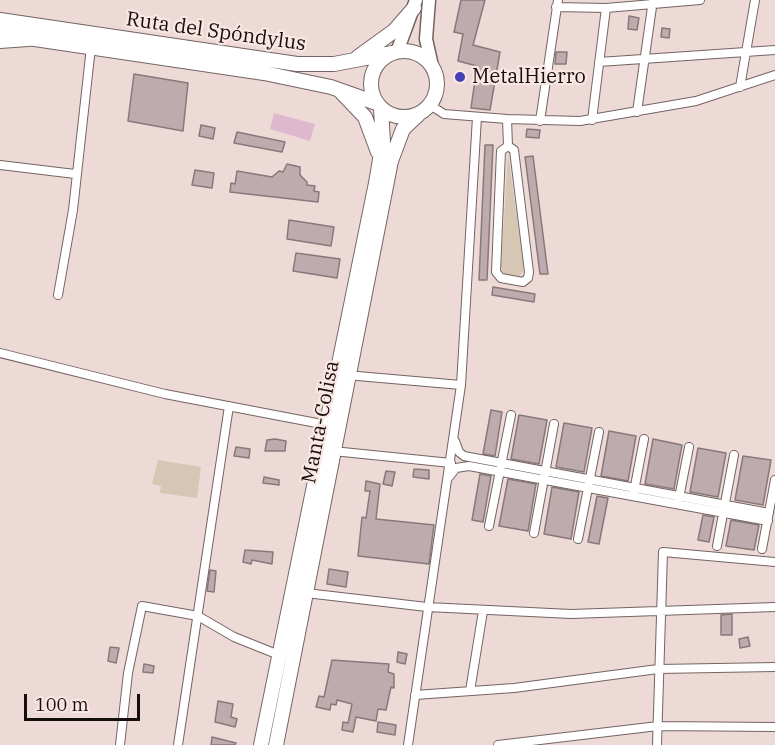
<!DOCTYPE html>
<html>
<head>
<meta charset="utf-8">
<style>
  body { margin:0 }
  #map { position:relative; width:775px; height:745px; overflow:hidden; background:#eddad7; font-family:"IBM Plex Serif",serif }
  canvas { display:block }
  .scale { position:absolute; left:24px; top:694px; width:116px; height:27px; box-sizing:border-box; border:3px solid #140e0d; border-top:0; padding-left:8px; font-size:18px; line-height:21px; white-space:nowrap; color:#140e0d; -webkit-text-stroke:4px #fae7e4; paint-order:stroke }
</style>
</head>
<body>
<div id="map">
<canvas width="775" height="745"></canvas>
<div class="scale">100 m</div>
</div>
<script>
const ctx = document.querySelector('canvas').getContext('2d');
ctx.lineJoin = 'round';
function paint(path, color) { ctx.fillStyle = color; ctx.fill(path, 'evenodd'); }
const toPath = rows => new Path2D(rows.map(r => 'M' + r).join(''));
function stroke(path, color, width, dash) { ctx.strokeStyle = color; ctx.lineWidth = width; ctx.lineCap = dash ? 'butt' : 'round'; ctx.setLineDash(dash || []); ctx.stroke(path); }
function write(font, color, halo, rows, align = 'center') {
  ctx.font = font + ' "IBM Plex Serif",serif'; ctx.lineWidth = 4.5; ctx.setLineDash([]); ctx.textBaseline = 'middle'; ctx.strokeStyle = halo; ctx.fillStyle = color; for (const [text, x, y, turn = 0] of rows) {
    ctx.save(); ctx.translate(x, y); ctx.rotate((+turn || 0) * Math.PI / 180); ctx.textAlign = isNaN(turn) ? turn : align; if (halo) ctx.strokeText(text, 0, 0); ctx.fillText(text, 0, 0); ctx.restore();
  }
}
paint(toPath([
  [508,152,524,270,519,276,505,274,501,268],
  [158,460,201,467,197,498,160,493,161,486,152,484]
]), '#d6c6b4');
paint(toPath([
  [274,113,315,124,310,141,270,129]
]), '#deb9cd');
const building = toPath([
  [461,0,485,0,473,45,500,52,490,110,471,108,477,66,458,61,463,34,454,32,461,0],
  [629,16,639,18,637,30,628,29,629,16],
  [662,28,670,29,669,38,661,37,662,28],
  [556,52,567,52,566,64,555,64,556,52],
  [134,74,188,83,183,131,128,121,134,74],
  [201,125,215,128,213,139,199,136,201,125],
  [527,129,540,130,539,138,526,137,527,129],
  [237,132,285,142,282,152,234,143,237,132],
  [485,145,493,145,487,280,479,280,485,145],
  [533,156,548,274,540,274,525,157,533,156],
  [287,164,300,167,300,175,307,182,307,185,315,186,314,191,319,192,318,202,230,192,231,183,235,184,237,171,272,177,279,171,283,172,287,164],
  [195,170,214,173,212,188,192,185,195,170],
  [289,220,334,227,331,246,287,239,289,220],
  [296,253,340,259,337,278,293,271,296,253],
  [493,287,535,294,534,302,492,295,493,287],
  [491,410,502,412,495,456,483,454,491,410],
  [519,415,547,420,539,464,511,459,519,415],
  [564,423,592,428,584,472,556,467,564,423],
  [609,431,636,436,628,481,601,476,609,431],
  [275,439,286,441,285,451,265,451,267,440,275,439],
  [653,439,682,445,674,489,645,484,653,439],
  [236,447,250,449,249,458,234,456,236,447],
  [698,448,726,453,718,497,690,492,698,448],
  [743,456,771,460,763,505,735,500,743,456],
  [414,469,429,470,429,479,413,477,414,469],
  [386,471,395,472,392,486,383,484,386,471],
  [480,474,491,476,483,522,472,520,480,474],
  [264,477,279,480,279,485,263,483,264,477],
  [508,479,536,484,528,531,499,526,508,479],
  [366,481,380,484,376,519,434,525,429,564,358,556,362,517,366,518,370,491,365,491,366,481],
  [552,487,579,492,571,539,544,534,552,487],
  [597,496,608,498,599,544,588,542,597,496],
  [703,515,714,517,709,542,698,540,703,515],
  [731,520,759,525,754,550,726,546,731,520],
  [245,550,273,552,272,564,252,560,251,564,243,562,245,550],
  [329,569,348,572,346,587,327,584,329,569],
  [210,570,216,571,214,592,207,591,210,570],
  [732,614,732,635,721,635,721,615,732,614],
  [748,637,750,646,740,648,739,639,748,637],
  [110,647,119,648,116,663,108,661,110,647],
  [398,652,407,654,405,664,397,662,398,652],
  [332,660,389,664,388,672,394,674,394,688,391,687,386,710,378,709,376,721,356,717,353,732,342,730,343,722,348,723,352,704,337,700,336,705,331,704,330,710,316,707,319,696,324,697,332,660],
  [144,664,154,666,153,673,143,672,144,664],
  [218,701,233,704,231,717,237,719,235,727,215,722,218,701],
  [378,722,396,725,395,735,377,732,378,722],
  [212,737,236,743,235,745,211,745,212,737]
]);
paint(building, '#bdabae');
stroke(building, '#89787b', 1.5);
const street = toPath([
  [556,7,606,8,700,0],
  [0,44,28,42],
  [599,62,775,50],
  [740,87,755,0],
  [430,105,444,114,507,119,580,121,696,101,775,75],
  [637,112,653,0],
  [507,119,508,146],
  [592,120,606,8],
  [540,121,558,0],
  [508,146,514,150,529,272,528,278,523,282,501,278,496,272,501,151,508,146],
  [0,165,75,174],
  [58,295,73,210,91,47],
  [0,353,165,394,327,425],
  [346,375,461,385],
  [455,441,459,452,464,456,769,513],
  [333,451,451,463],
  [449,477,456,468,469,466,768,521],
  [634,491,644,439],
  [679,498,689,447],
  [489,526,511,415],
  [534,533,554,424],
  [578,539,599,432],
  [717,546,734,455],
  [762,549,775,480],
  [306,593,427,607,571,614,775,607],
  [470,691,483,611],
  [415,695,514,688,658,669,775,667],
  [120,745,128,673,142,606,198,616,234,637,279,655],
  [178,745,229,406],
  [408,745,461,385,477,117],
  [498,745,658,726,775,727],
  [657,745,663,552,775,562]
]);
const primary = toPath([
  [429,0,426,39,432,66],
  [397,52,416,0]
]);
const highway = toPath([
  [0,20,297,64,334,64,392,53],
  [0,34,264,73,331,87,376,103],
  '371 84a33 33 0 1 1 66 0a33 33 0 1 1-66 0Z',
  [358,57,394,31,414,8],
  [342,93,365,117,378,152],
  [261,745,376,183,383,142,381,108],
  [276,745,391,161,403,129,418,115]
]);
stroke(street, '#746461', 10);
stroke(primary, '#746461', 15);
stroke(highway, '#746461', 16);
stroke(street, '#fff', 8);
stroke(primary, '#fff', 12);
stroke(highway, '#fff', 14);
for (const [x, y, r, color] of [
  [460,77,6,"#4440b6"]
]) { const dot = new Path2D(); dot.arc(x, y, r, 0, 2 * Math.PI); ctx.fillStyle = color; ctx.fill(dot); stroke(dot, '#fae7e4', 2); }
write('20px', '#140e0d', '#fae7e4', [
  ["Ruta del Spóndylus",216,32,8],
  ["Manta-Colisa",321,422,-79]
]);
write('20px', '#140e0d', '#fae7e4', [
  ["MetalHierro",472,77]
], 'left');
</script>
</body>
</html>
